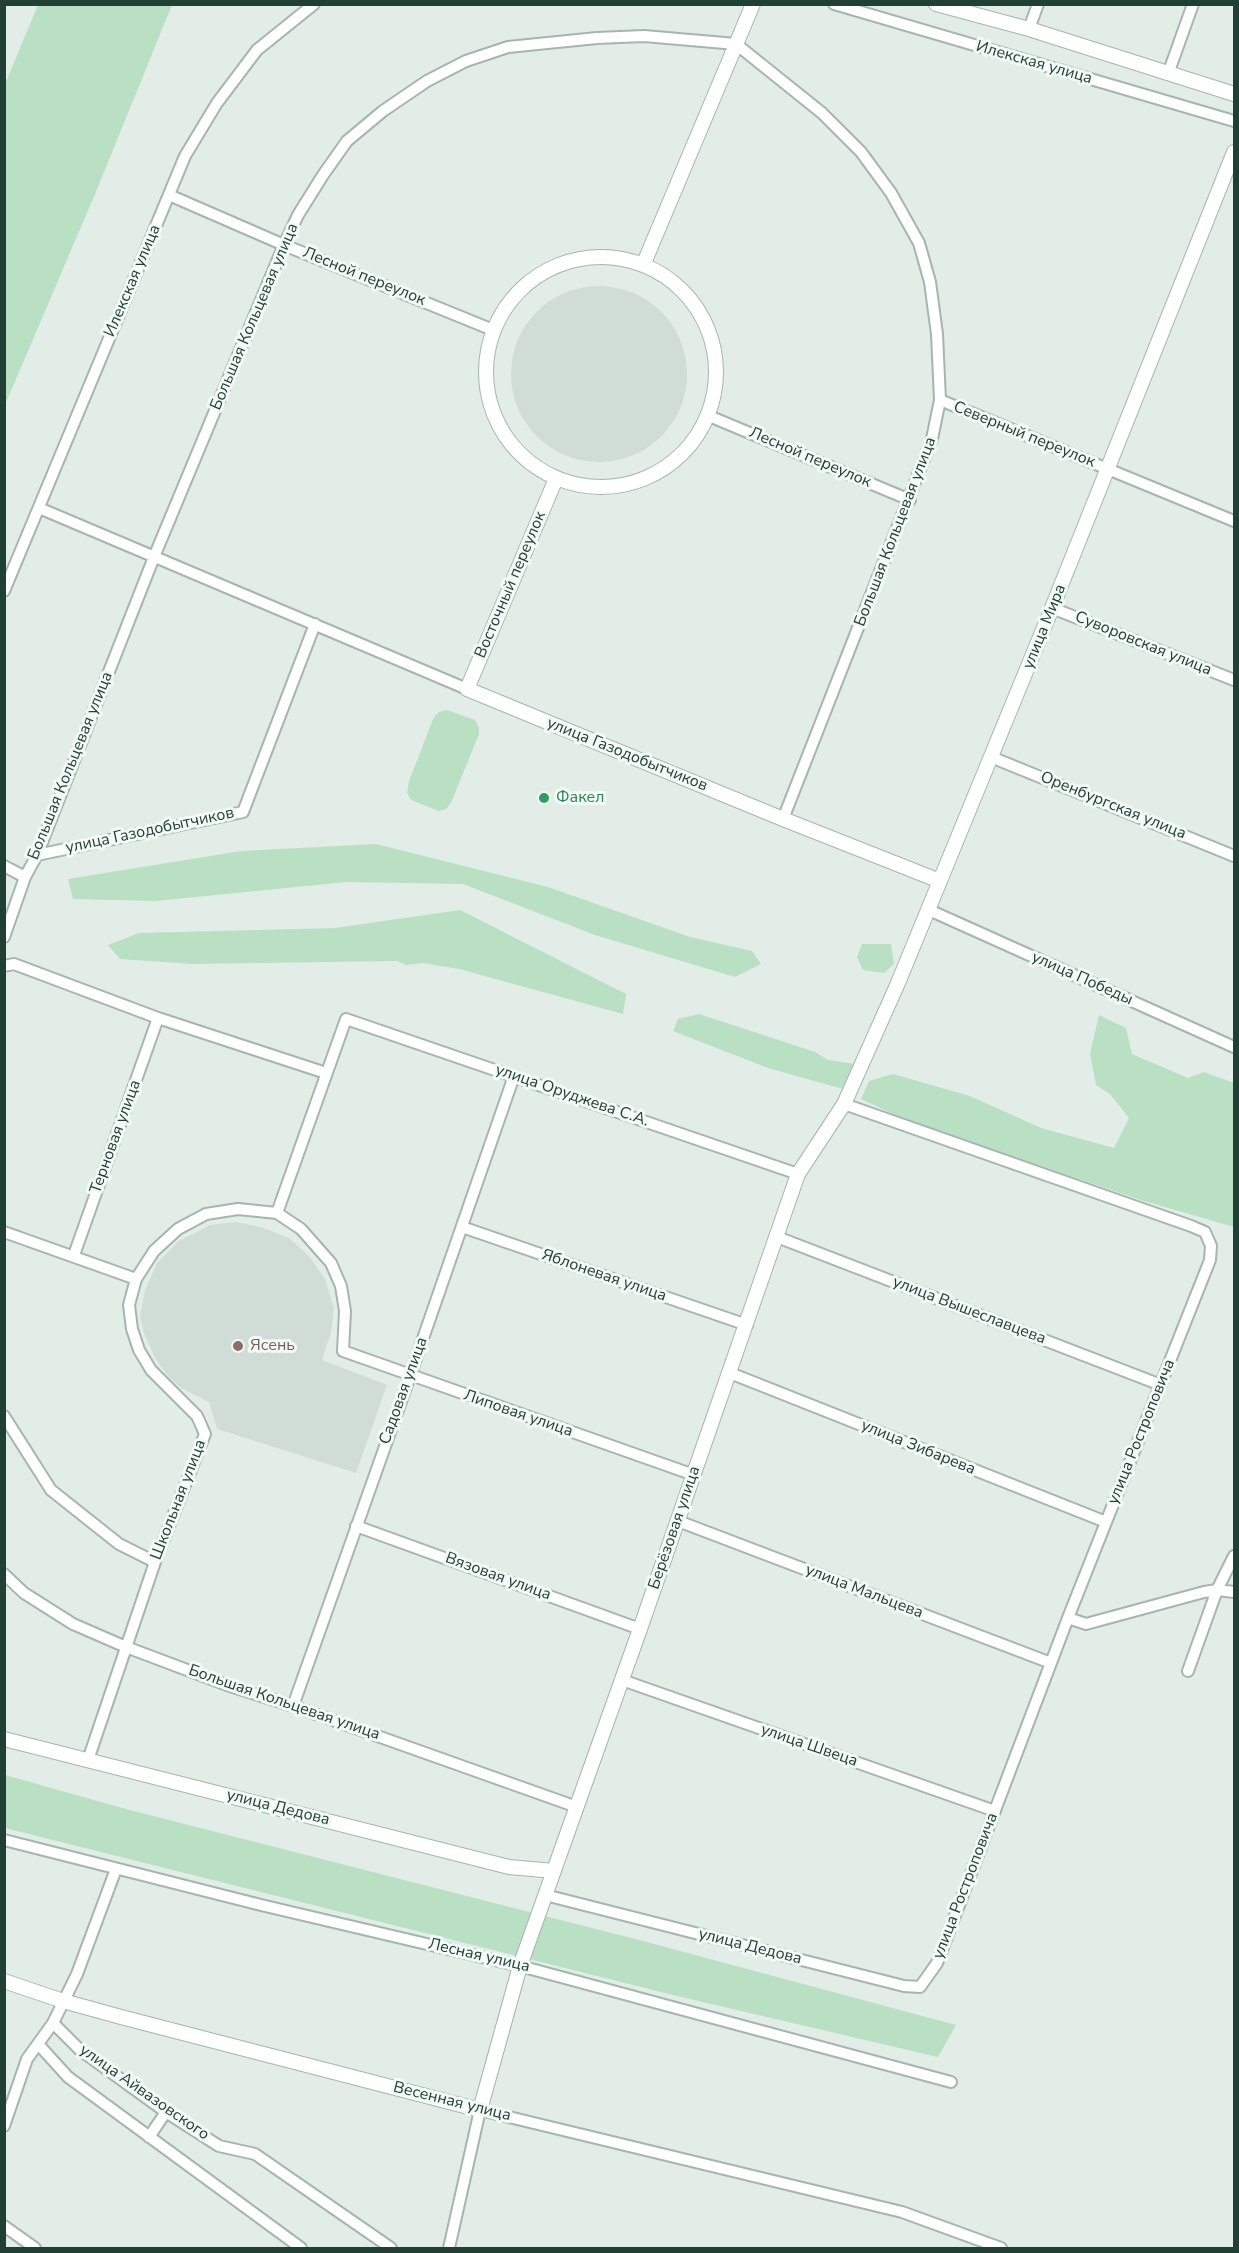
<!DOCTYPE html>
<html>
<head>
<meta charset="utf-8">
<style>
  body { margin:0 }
  #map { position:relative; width:1239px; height:2253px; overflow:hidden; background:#e2ede8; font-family:"Nunito Sans",sans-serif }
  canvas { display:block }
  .frame { position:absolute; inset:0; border:6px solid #204036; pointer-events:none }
</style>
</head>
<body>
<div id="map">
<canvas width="1239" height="2253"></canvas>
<div class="frame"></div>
</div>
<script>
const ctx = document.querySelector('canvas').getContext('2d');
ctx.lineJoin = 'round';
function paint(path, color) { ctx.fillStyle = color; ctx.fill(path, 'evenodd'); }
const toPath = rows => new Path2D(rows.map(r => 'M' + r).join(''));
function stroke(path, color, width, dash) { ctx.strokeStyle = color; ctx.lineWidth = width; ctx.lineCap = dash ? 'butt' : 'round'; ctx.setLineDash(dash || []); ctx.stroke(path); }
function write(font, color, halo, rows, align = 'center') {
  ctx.font = font + ' "Nunito Sans",sans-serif'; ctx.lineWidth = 6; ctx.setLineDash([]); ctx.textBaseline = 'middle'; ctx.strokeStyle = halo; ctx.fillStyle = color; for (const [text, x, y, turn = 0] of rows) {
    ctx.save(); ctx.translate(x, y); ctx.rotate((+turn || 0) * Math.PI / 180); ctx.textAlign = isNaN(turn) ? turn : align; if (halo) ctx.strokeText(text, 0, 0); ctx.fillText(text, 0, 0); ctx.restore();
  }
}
paint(toPath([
  '511 374a88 88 0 1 1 176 0a88 88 0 1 1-176 0Z',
  [236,1222,261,1227,289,1238,309,1256,325,1279,334,1308,331,1333,322,1360,387,1385,356,1473,217,1429,209,1402,181,1388,168,1376,155,1358,144,1333,140,1316,145,1290,157,1263,179,1241,210,1225]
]), '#d0ddd6');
paint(toPath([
  [38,5,172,5,95,194,5,405,5,84],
  [447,710,475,720,479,728,479,734,451,803,446,809,439,811,411,800,407,793,409,781,434,717,439,712],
  [376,844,548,887,690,937,752,951,761,964,735,977,595,935,463,884,347,882,155,901,73,899,68,879,241,851],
  [460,910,626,994,623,1014,459,969,423,963,406,965,397,961,192,964,120,959,108,945,139,933,335,928],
  [862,944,891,944,894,964,884,973,863,970,857,957],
  [699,1014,815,1052,828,1060,855,1064,843,1089,768,1068,673,1031,678,1019],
  [1099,1015,1126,1028,1132,1054,1188,1078,1204,1072,1234,1083,1234,1227,1144,1201,908,1121,861,1099,869,1081,893,1074,970,1096,1041,1128,1114,1148,1129,1118,1110,1094,1096,1085,1090,1054],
  [5,1775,126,1809,643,1941,956,2025,938,2057,681,1997,5,1828]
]), '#b9e0c2');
const minor = toPath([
  [834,4,1234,121],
  [1029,29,1038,4],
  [1168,74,1193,4],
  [169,195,284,245,493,330],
  [940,400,1234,521],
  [709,416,910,500],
  [39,508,467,689],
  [4,591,185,156,217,103,257,50,314,4],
  [1052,608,1234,680],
  [991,757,1234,856],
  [37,855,243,812,315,624],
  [4,866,25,877],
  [929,910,1234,1047],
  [4,937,25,877,37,855,154,557,284,245,298,215,323,175,347,141,383,111,427,81,466,61,508,47,597,38,644,36,736,44,822,113,861,152,891,193,919,243,930,282,937,334,940,400,932,439,783,819],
  [4,966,14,964,158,1018,326,1073],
  [277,1213,346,1019,798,1174],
  [462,1227,747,1325],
  [4,1232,136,1279],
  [777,1237,1161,1385],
  [74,1255,158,1018],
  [730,1373,1106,1522],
  [4,1416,51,1490,119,1544,155,1562],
  [678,1521,1051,1663],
  [356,1526,640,1629],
  [4,1574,24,1593,73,1624,126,1647,227,1685,293,1706,577,1807],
  [1068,1618,1086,1624,1204,1592,1217,1590,1234,1592],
  [1188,1671,1217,1590,1234,1556],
  [622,1680,995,1811],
  [293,1706,410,1376,514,1076],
  [88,1760,155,1562,205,1434,197,1416,151,1370,139,1350,132,1329,129,1305,136,1279,154,1251,178,1229,206,1214,238,1209,277,1213,301,1229,331,1263,341,1286,345,1311,343,1351,694,1475],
  [4,1840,261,1905,520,1966,951,2082],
  [545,1895,904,1986,920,1987,937,1963,1068,1618,1210,1260,1211,1246,1205,1232,1191,1226,844,1104],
  [53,2023,79,2049,166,2112,219,2146,255,2154,391,2248],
  [38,2044,68,2077,301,2248],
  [4,2126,27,2059,53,2023,77,1974,116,1869],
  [149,2137,166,2112],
  [4,2226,35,2248],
  [449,2248,480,2110,902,2212,1001,2248]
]);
const tertiary = toPath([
  [936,4,1029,29,1234,94],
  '486 372a115 115 0 1 1 230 0a115 115 0 1 1-230 0Z',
  [644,263,753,4],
  [555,481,467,689,783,819,940,881],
  [4,1739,509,1867,554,1871],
  [4,1981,63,2001,121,2017,480,2110,520,1966,640,1629,798,1174,844,1104,898,983,1052,608,1234,152]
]);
stroke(minor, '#a4b6af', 14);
stroke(tertiary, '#a4b6af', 16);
stroke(minor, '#fff', 10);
stroke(tertiary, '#fff', 14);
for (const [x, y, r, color] of [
  [544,798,6,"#2e9e5b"],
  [238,1346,6,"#8d6e63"]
]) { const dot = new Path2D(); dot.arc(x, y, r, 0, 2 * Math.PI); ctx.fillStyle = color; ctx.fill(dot); stroke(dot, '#f3f9f6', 2); }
write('16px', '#204036', '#f3f9f6', [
  ["Илекская улица",1034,63,16],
  ["Лесной переулок",364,277,22],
  ["Илекская улица",133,281,-67],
  ["Большая Кольцевая улица",255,317,-67],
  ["Северный переулок",1024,435,22],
  ["Лесной переулок",810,458,23],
  ["Большая Кольцевая улица",896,532,-69],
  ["Восточный переулок",511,585,-67],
  ["улица Мира",1045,627,-68],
  ["Суворовская улица",1143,644,22],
  ["улица Газодобытчиков",627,755,22],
  ["Большая Кольцевая улица",71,766,-68],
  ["Оренбургская улица",1113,806,22],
  ["улица Газодобытчиков",150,831,-12],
  ["улица Победы",1082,979,24],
  ["улица Оруджева С.А.",572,1096,19],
  ["Терновая улица",116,1137,-70],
  ["Яблоневая улица",604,1276,19],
  ["улица Вышеславцева",969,1311,21],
  ["Садовая улица",404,1391,-70],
  ["Липовая улица",518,1414,19],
  ["улица Ростроповича",1142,1432,-68],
  ["улица Зибарева",918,1448,22],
  ["Школьная улица",179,1500,-69],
  ["Берёзовая улица",675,1528,-71],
  ["Вязовая улица",498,1577,20],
  ["улица Мальцева",864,1592,21],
  ["Большая Кольцевая улица",284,1703,19],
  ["улица Швеца",809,1746,19],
  ["улица Дедова",278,1808,14],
  ["улица Ростроповича",966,1886,-69],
  ["улица Дедова",750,1947,14],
  ["Лесная улица",479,1956,13],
  ["улица Айвазовского",144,2093,35],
  ["Весенная улица",452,2102,14]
]);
write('16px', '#27864d', '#f3f9f6', [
  ["Факел",556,798]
], 'left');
write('16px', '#785e54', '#f3f9f6', [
  ["Ясень",250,1346]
], 'left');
</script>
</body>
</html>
